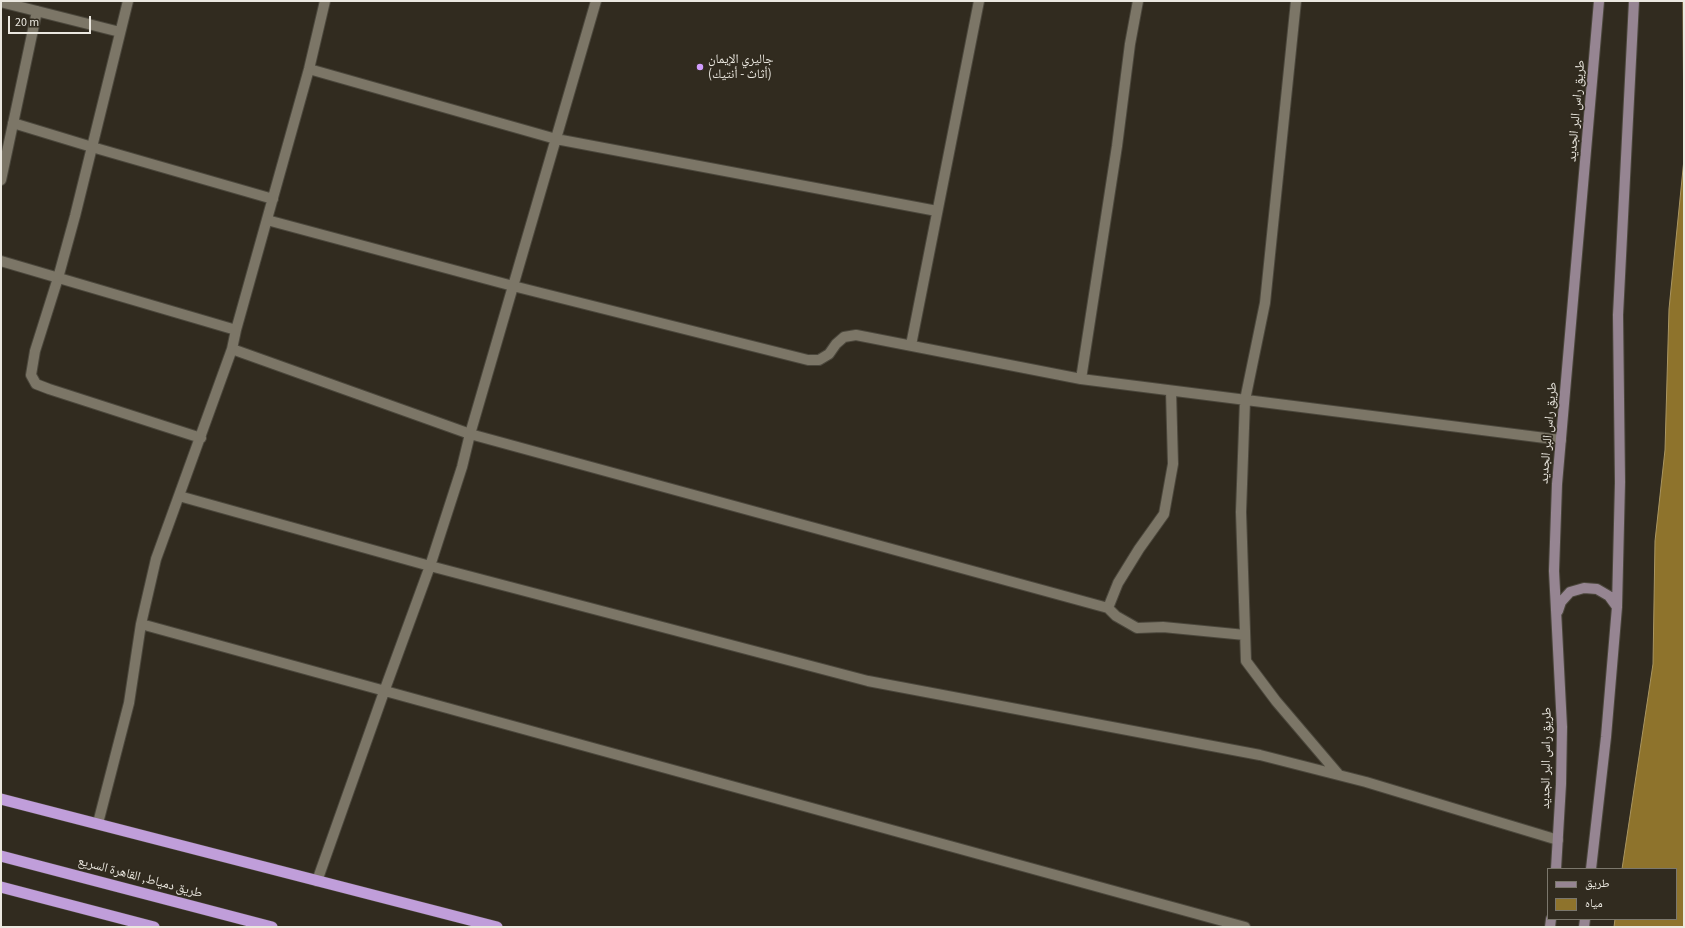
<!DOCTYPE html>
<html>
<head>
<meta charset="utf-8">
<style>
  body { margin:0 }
  #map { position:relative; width:1685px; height:928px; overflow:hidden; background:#312b1f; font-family:"Source Sans 3","Noto Naskh Arabic",sans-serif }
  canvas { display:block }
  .frame { position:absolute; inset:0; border:2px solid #ebe8e0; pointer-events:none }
  .legend { position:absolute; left:1547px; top:868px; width:130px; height:52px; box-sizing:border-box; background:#312b1f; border:1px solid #7b776c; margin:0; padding:5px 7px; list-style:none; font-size:12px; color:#ebe8e0 }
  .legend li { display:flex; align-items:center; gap:8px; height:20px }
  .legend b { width:20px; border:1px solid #7b776c }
  .scale { position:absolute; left:8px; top:16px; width:83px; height:18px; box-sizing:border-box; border:2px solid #ebe8e0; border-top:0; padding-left:5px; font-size:12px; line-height:14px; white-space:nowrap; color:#ebe8e0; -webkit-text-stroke:3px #312b1f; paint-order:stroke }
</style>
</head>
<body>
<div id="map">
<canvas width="1685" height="928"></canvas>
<div class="frame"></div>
<ul class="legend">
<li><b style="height:5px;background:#968592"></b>طريق</li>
<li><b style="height:11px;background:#8e732c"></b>مياه</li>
</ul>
<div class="scale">20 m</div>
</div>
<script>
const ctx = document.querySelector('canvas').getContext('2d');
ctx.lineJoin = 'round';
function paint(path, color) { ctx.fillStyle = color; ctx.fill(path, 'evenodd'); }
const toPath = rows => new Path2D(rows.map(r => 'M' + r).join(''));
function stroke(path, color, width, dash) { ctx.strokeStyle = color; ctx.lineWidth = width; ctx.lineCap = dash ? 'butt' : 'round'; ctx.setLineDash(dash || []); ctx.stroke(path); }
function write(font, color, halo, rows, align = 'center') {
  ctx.font = font + ' "Source Sans 3","Noto Naskh Arabic",sans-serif'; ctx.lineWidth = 3.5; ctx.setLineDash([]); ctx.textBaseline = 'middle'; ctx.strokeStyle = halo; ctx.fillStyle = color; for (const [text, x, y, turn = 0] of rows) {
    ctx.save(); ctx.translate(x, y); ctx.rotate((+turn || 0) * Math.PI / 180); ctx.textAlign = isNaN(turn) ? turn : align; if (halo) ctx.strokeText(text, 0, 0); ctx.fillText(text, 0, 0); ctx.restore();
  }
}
const water = toPath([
  [1683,1,1684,1,1684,927,1614,927,1615,919,1676,919,1676,869,1622,869,1653,664,1655,541,1665,450,1669,309,1684,159,1683,1]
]);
paint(water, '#8e732c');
stroke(water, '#aa9662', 1);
const minor = toPath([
  [128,1,75,216,58,278,35,351,31,375,36,384,49,389,201,438],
  [1296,1,1265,303,1245,400,1241,512,1246,661,1276,701,1339,775],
  [1,2,120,32],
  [309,69,556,139,937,211],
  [13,123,92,147,273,199],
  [1,180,37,11],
  [267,220,513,286,808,360,819,360,829,354,836,344,844,337,856,335,1081,379,1561,440],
  [1,261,236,330],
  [911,345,979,1],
  [232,349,470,434,1108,608],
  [1081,379,1117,146,1130,44,1138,1],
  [1171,391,1173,464,1164,514,1139,549,1118,583,1108,608,1116,616,1137,628,1163,627,1245,635],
  [179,496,430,566,868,681,1260,755,1366,782,1558,840],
  [141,624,1245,927],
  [98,823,129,703,141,624,156,559,232,349,236,330,309,69,325,1],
  [317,881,385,689,430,566,462,467,470,434,596,1]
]);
const secondary = toPath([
  [1558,611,1561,602,1570,592,1584,588,1597,589,1609,596,1617,607],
  [1556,869,1561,784,1562,727,1554,571,1557,484,1599,1],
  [1591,869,1606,737,1617,607,1620,482,1618,315,1634,1],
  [1550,927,1551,919],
  [1584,927,1585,919]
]);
const trunk = toPath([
  [1,799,497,927],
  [1,856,272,927],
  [1,887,154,927]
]);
stroke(minor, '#4b473c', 12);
stroke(secondary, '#4b473c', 12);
stroke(trunk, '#4b473c', 12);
stroke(minor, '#7c7667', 10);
stroke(secondary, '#968592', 10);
stroke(trunk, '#c09eda', 11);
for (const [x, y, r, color] of [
  [700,67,4,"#d19dfe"]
]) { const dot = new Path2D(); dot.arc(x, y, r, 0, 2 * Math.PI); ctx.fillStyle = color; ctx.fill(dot); stroke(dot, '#312b1f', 1.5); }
write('13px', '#ebe8e0', '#312b1f', [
  ["جاليري الإيمان",708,60],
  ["(أثاث - أنتيك)",708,75]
], 'left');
write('13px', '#ebe8e0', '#312b1f', [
  ["طريق راس البر الجديد",1577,111,-85],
  ["طريق راس البر الجديد",1549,433,-85],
  ["طريق راس البر الجديد",1547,758,-89],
  ["طريق دمياط, القاهرة السريع",140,878,15]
]);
</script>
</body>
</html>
